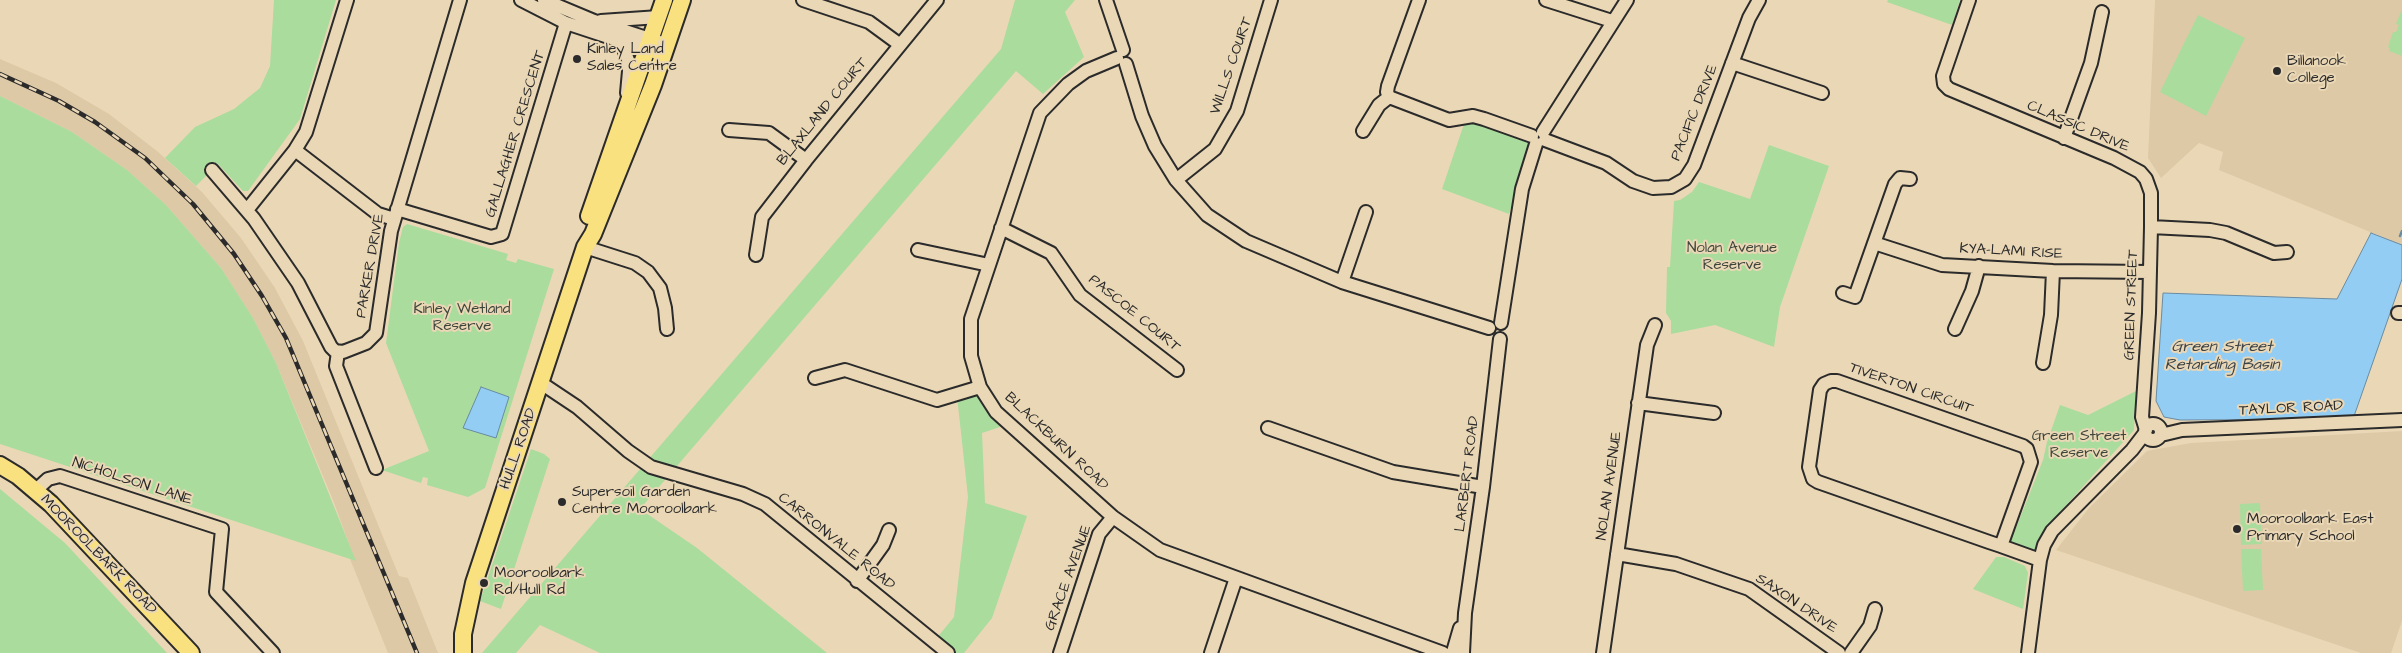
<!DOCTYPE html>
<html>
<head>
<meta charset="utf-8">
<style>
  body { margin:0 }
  canvas { display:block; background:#ead7b5 }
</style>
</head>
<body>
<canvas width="2402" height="653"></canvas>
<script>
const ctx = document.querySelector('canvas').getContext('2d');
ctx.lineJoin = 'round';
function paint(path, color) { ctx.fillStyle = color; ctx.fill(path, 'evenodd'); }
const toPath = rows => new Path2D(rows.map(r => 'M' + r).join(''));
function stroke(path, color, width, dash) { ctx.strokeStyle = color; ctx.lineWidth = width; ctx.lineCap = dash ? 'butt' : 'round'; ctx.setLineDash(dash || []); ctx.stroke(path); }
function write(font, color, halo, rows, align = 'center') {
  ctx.font = font + ' "Architects Daughter",sans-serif'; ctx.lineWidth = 4; ctx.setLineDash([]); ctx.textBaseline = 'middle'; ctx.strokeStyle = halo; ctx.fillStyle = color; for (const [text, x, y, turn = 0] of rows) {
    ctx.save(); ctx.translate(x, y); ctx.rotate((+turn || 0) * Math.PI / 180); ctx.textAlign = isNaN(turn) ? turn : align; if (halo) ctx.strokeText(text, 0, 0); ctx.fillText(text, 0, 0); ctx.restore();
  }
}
paint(toPath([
  [2155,0,2402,0,2402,245,2219,170,2223,152,2199,143,2161,178,2148,158],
  [0,59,56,83,109,114,157,151,202,192,241,238,275,288,303,341,399,576,408,578,438,653,388,653,350,559,355,560,333,500,276,363,253,318,221,268,166,205,127,170,72,132,0,96],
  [2402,431,2402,621,2391,653,2361,653,2056,550,2089,508,2147,451,2191,443]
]), '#dec9a6');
paint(toPath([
  [274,0,336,0,300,119,248,191,243,191,218,164,196,186,165,158,195,127,234,109,260,88,270,66],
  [1015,0,1075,0,1065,12,1084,57,1043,94,1016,71,640,509,697,548,827,653,600,653,540,625,516,653,482,653,1001,49],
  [1888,0,1960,0,1952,25,1887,2],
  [2402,9,2402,56,2389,51,2390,48,2388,47,2393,32,2396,32,2399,25,2396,24],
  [2198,15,2245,38,2206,116,2160,92],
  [0,96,72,132,127,170,166,205,221,268,253,318,276,363,356,561,0,444],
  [1483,123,1526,139,1531,146,1509,214,1442,189,1464,124],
  [1769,145,1829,166,1780,307,1774,347,1715,325,1671,334,1671,321,1666,313,1667,267,1670,267,1674,201,1680,200,1692,192,1699,182,1750,199],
  [407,224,508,254,506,260,516,263,518,259,554,269,485,488,468,497,427,485,428,478,423,477,421,483,382,470,429,451,386,343,399,243,403,227],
  [980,389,1006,425,982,433,985,503,1027,516,992,618,964,653,954,653,936,639,954,617,968,497,957,396],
  [2136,391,2134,430,2060,512,2040,538,2035,552,2010,543,2043,460,2047,442,2060,405,2088,415],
  [531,449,544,454,550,459,501,609,480,601],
  [0,489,65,543,167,653,0,653],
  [2260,503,2262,544,2241,545,2240,504],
  [2241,549,2261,549,2263,590,2243,591],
  [1996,557,2004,557,2025,566,2028,573,2023,609,1973,589]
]), '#aadc9d');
const water = toPath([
  [2371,233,2402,245,2402,279,2353,419,2180,420,2164,417,2156,401,2163,293,2337,299,2371,233],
  [481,387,509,397,496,438,463,428,481,387]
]);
paint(water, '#93cdf3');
stroke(water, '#698ca3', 1);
stroke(toPath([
  [2400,236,2402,231]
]), '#698ca3', 2.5);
const minor = toPath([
  [521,0,566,23,654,52],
  [544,0,594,21,659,42],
  [803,0,869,22,899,44],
  [1106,0,1123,50],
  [1419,0,1388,86,1387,92,1389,97,1449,120,1473,116,1484,119,1532,136],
  [1546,0,1612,21],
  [1969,0,1943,76,1944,84,1949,89,2114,158,2140,172,2146,179,2151,193,2151,227,2149,313,2142,417,2146,430],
  [601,21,659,17],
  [621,41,628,60,629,71,627,93],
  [1117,58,1086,71,1068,84,1040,113,971,319,971,356,980,387,996,412,1113,517,1160,550,1443,653],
  [1732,63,1822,93],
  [1126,64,1142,116,1155,146,1176,180,1207,215,1246,241,1342,282,1489,328],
  [729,130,769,133,806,160],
  [1363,131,1379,105,1389,97],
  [1543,132,1627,0],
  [2064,138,2091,63,2102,12],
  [1545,140,1606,163,1633,181,1653,188,1671,187,1685,179,1694,165,1749,18,1759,0],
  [295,150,378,214,394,219],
  [212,170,254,219,298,283,331,347,335,351,343,352,366,343,376,333,391,231,460,0],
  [1176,180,1215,149,1237,111,1271,0],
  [397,209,491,237,502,234,566,23],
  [247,210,295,150,306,132,347,0],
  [2151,227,2210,230,2226,233,2274,253,2287,252],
  [1001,228,1051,253,1080,295,1177,370],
  [1874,243,1942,265,2053,271,2150,272],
  [585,247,635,263,648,272,660,288,665,308,667,329],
  [918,250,989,265],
  [756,255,762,217,806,160,937,0],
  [1342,282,1366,212],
  [1843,293,1855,297,1895,184,1900,178,1910,179],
  [2398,313,2402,313],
  [1501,323,1522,189,1536,144],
  [1955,329,1972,291,1979,266],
  [338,352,336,366,376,468],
  [2043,363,2051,315,2053,271],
  [815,378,845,370,937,400,980,387],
  [541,383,577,407,628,451,651,467,743,494,765,504,948,653],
  [1638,403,1714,413],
  '2145 432a8 8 0 1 1 16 0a8 8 0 1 1-16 0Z',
  [1268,428,1393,472,1483,487],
  [2161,435,2182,430,2402,420],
  [36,490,48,479,60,476,222,529,216,592,273,653],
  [2001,546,2031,462,2027,449,2023,446,1837,381,1831,381,1824,384,1820,390,1809,467,1813,479,1818,482,1989,542,2001,546,2040,560],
  [1617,554,1676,564,1749,589,1839,653],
  [857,581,883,545,889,530],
  [1453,652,1460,628],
  [1060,653,1099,534,1113,517],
  [1211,653,1236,578],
  [1463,653,1465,613,1483,487,1500,339],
  [1603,653,1647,345,1655,325],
  [1851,653,1870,626,1875,609],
  [2028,653,2040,560,2044,545,2052,531,2132,450,2145,433]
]);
const major = toPath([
  [589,216,664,0],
  [0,465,18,476,51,504,191,653],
  [463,653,463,634,474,583,585,247,593,234,653,85,682,0]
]);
stroke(minor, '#2b2b2b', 16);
stroke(major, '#2b2b2b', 20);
stroke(minor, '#ead7b5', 12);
stroke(major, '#fae180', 16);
const rail = toPath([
  [0,74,59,101,95,122,145,158,193,204,234,254,262,296,286,338,417,653]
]);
stroke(rail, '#2b2b2b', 4.5);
stroke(rail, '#ead7b5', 2.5, [8]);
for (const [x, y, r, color] of [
  [577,59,5,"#2b2b2b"],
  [2277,71,5,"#2b2b2b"],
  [562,502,5,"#2b2b2b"],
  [2237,529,5,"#2b2b2b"],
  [484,583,5,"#2b2b2b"]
]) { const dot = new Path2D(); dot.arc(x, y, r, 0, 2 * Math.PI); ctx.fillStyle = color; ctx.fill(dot); stroke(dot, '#ead7b5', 2); }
write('15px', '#2b2b2b', '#ead7b5', [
  ["Kinley Land",587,50],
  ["Sales Centre",587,67],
  ["Billanook",2287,62],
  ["College",2287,79],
  ["Supersoil Garden",572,493],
  ["Centre Mooroolbark",572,510],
  ["Mooroolbark East",2247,520],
  ["Primary School",2247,537],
  ["Mooroolbark",494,574],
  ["Rd/Hull Rd",494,591]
], 'left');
write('15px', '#2b2b2b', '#ead7b5', [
  ["WILLS COURT",1232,66,-71],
  ["BLAXLAND COURT",823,112,-51],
  ["PACIFIC DRIVE",1695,113,-68],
  ["CLASSIC DRIVE",2078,127,23],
  ["GALLAGHER CRESCENT",516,134,-73],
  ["KYA-LAMI RISE",2011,252,3],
  ["PARKER DRIVE",371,266,-80],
  ["GREEN STREET",2132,305,-88],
  ["PASCOE COURT",1134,314,39],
  ["TIVERTON CIRCUIT",1911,389,19],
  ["TAYLOR ROAD",2291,409,-3],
  ["BLACKBURN ROAD",1056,442,43],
  ["HULL ROAD",519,449,-71],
  ["LARBERT ROAD",1468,474,-83],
  ["NICHOLSON LANE",132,482,18],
  ["NOLAN AVENUE",1610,486,-82],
  ["CARRONVALE ROAD",836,542,39],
  ["MOOROOLBARK ROAD",98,555,46],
  ["GRACE AVENUE",1069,578,-70],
  ["SAXON DRIVE",1796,604,34]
]);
write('15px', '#3e463c', '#ead7b5', [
  ["Nolan Avenue",1732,249],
  ["Reserve",1732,266],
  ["Kinley Wetland",462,310],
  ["Reserve",462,327],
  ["Green Street",2079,437],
  ["Reserve",2079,454]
]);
write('italic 16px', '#3b4349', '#ead7b5', [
  ["Green Street",2222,348],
  ["Retarding Basin",2222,366]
]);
</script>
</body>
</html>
